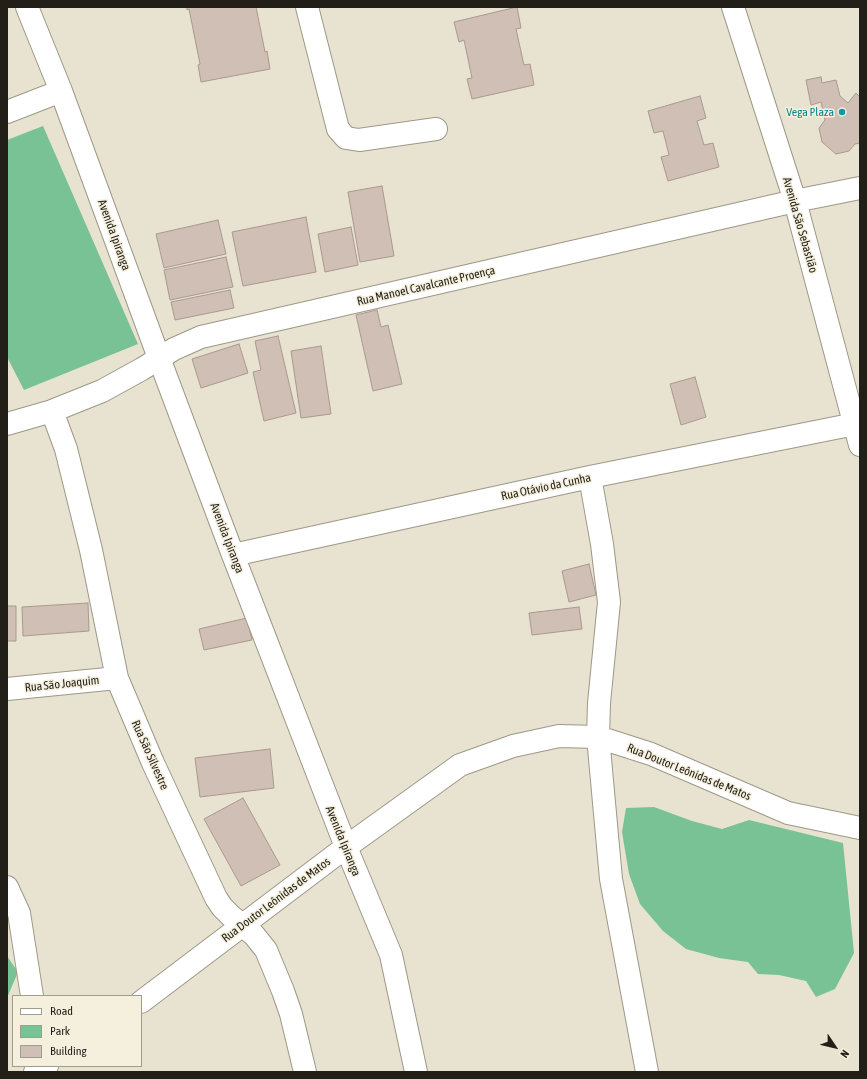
<!DOCTYPE html>
<html>
<head>
<meta charset="utf-8">
<style>
  body { margin:0 }
  #map { position:relative; width:867px; height:1079px; overflow:hidden; background:#e8e2d0; font-family:"Asap Condensed",sans-serif }
  canvas { display:block }
  .frame { position:absolute; inset:0; border:8px solid #211f18; pointer-events:none }
  .legend { position:absolute; left:12px; top:995px; width:130px; height:72px; box-sizing:border-box; background:#f5efdd; border:1px solid #a09c8e; margin:0; padding:5px 7px; list-style:none; font-size:12px; color:#211f18 }
  .legend li { display:flex; align-items:center; gap:8px; height:20px }
  .legend b { width:20px; border:1px solid #a09c8e }
  .north { position:absolute; left:815px; top:1027px; width:40px; height:40px; -webkit-text-stroke:3px #f5efdd; paint-order:stroke; rotate:125deg; font-size:11px; font-weight:700; line-height:16px; text-align:center; color:#211f18 }
  .north::after { content:''; display:block; margin:auto; width:14px; height:18px; background:#211f18; clip-path:polygon(50% 0,100% 100%,50% 72%,0 100%) }
</style>
</head>
<body>
<div id="map">
<canvas width="867" height="1079"></canvas>
<div class="frame"></div>
<ul class="legend">
<li><b style="height:5px;background:#fff"></b>Road</li>
<li><b style="height:11px;background:#78c295"></b>Park</li>
<li><b style="height:11px;background:#d0bfb5"></b>Building</li>
</ul>
<div class="north">N</div>
</div>
<script>
const ctx = document.querySelector('canvas').getContext('2d');
ctx.lineJoin = 'round';
function paint(path, color) { ctx.fillStyle = color; ctx.fill(path, 'evenodd'); }
const toPath = rows => new Path2D(rows.map(r => 'M' + r).join(''));
function stroke(path, color, width, dash) { ctx.strokeStyle = color; ctx.lineWidth = width; ctx.lineCap = dash ? 'butt' : 'round'; ctx.setLineDash(dash || []); ctx.stroke(path); }
function write(font, color, halo, rows, align = 'center') {
  ctx.font = font + ' "Asap Condensed",sans-serif'; ctx.lineWidth = 3; ctx.setLineDash([]); ctx.textBaseline = 'middle'; ctx.strokeStyle = halo; ctx.fillStyle = color; for (const [text, x, y, turn = 0] of rows) {
    ctx.save(); ctx.translate(x, y); ctx.rotate((+turn || 0) * Math.PI / 180); ctx.textAlign = isNaN(turn) ? turn : align; if (halo) ctx.strokeText(text, 0, 0); ctx.fillText(text, 0, 0); ctx.restore();
  }
}
paint(toPath([
  [43,126,138,344,24,390,7,357,7,140],
  [654,807,692,821,722,829,749,820,843,843,854,953,835,989,816,997,806,981,779,975,758,974,748,962,719,958,686,949,663,931,640,904,629,874,622,832,626,808],
  [7,956,18,972,7,998]
]), '#78c295');
const building = toPath([
  [187,7,256,7,265,52,267,51,270,69,201,82,198,65,200,64,189,9,187,10,187,7],
  [517,7,521,28,516,29,524,65,530,64,534,85,472,99,467,79,472,78,464,40,459,42,454,22,517,7],
  [821,77,822,83,836,80,840,96,848,103,856,93,860,97,860,143,855,144,849,151,836,154,822,142,819,128,825,120,821,102,811,105,806,80,821,77],
  [700,96,706,118,697,121,704,145,713,143,719,167,668,181,661,157,669,155,663,131,654,133,648,111,700,96],
  [382,186,394,256,360,262,348,192,382,186],
  [306,217,316,272,243,286,232,232,306,217],
  [218,220,226,254,164,268,156,234,218,220],
  [351,227,358,265,325,272,318,234,351,227],
  [226,257,233,287,170,300,164,270,226,257],
  [230,290,234,308,175,320,171,302,230,290],
  [377,310,381,327,388,325,402,384,373,391,356,315,377,310],
  [278,336,296,413,264,421,253,372,261,370,255,341,278,336],
  [239,344,248,373,201,388,192,359,239,344],
  [321,346,331,414,301,418,291,351,321,346],
  [695,377,706,417,681,425,670,384,695,377],
  [589,564,596,595,569,602,562,571,589,564],
  [88,603,89,631,23,636,22,607,88,603],
  [7,606,16,606,16,641,7,641,7,606],
  [579,607,582,629,532,635,529,613,579,607],
  [247,618,252,640,204,650,199,629,247,618],
  [270,749,274,788,200,797,195,758,270,749],
  [243,798,280,865,241,886,204,819,243,798]
]);
paint(building, '#d0bfb5');
stroke(building, '#a9988f', 1);
const minor = toPath([
  [27,7,61,91,159,358,233,555,346,847,391,955,416,1072],
  [307,7,338,129,346,138,359,140,436,129],
  [733,7,795,201,860,445],
  [7,112,61,91],
  [52,411,66,449,91,550,117,678,153,763,216,898,222,907,231,916,254,935,266,950,283,991,291,1014,305,1072],
  [7,424,52,411,102,391,142,369,174,349,201,337,795,201,860,188],
  [590,477,602,544,609,602,599,703,598,737,611,879,647,1072],
  [233,555,590,477,860,423],
  [7,689,117,678],
  [7,887,19,913,32,996],
  [141,1002,346,847,460,765,513,746,559,736,598,737,651,754,788,813,860,828],
  [35,1072,47,1066]
]);
stroke(minor, '#9d9887', 24);
stroke(minor, '#fff', 22);
for (const [x, y, r, color] of [
  [842,112,4,"#0f9aa8"]
]) { const dot = new Path2D(); dot.arc(x, y, r, 0, 2 * Math.PI); ctx.fillStyle = color; ctx.fill(dot); stroke(dot, '#f5efdd', 1.5); }
write('12px', '#0d838f', '#f5efdd', [
  ["Vega Plaza",834,112]
], 'right');
write('12px', '#211f18', '#f5efdd', [
  ["Avenida São Sebastião",800,225,74],
  ["Avenida Ipiranga",114,235,70],
  ["Rua Manoel Cavalcante Proença",426,286,-13],
  ["Rua Otávio da Cunha",546,487,-12],
  ["Avenida Ipiranga",227,538,69],
  ["Rua São Joaquim",62,684,-6],
  ["Rua São Silvestre",150,755,66],
  ["Rua Doutor Leônidas de Matos",689,772,22],
  ["Avenida Ipiranga",343,841,68],
  ["Rua Doutor Leônidas de Matos",276,900,-37]
]);
</script>
</body>
</html>
